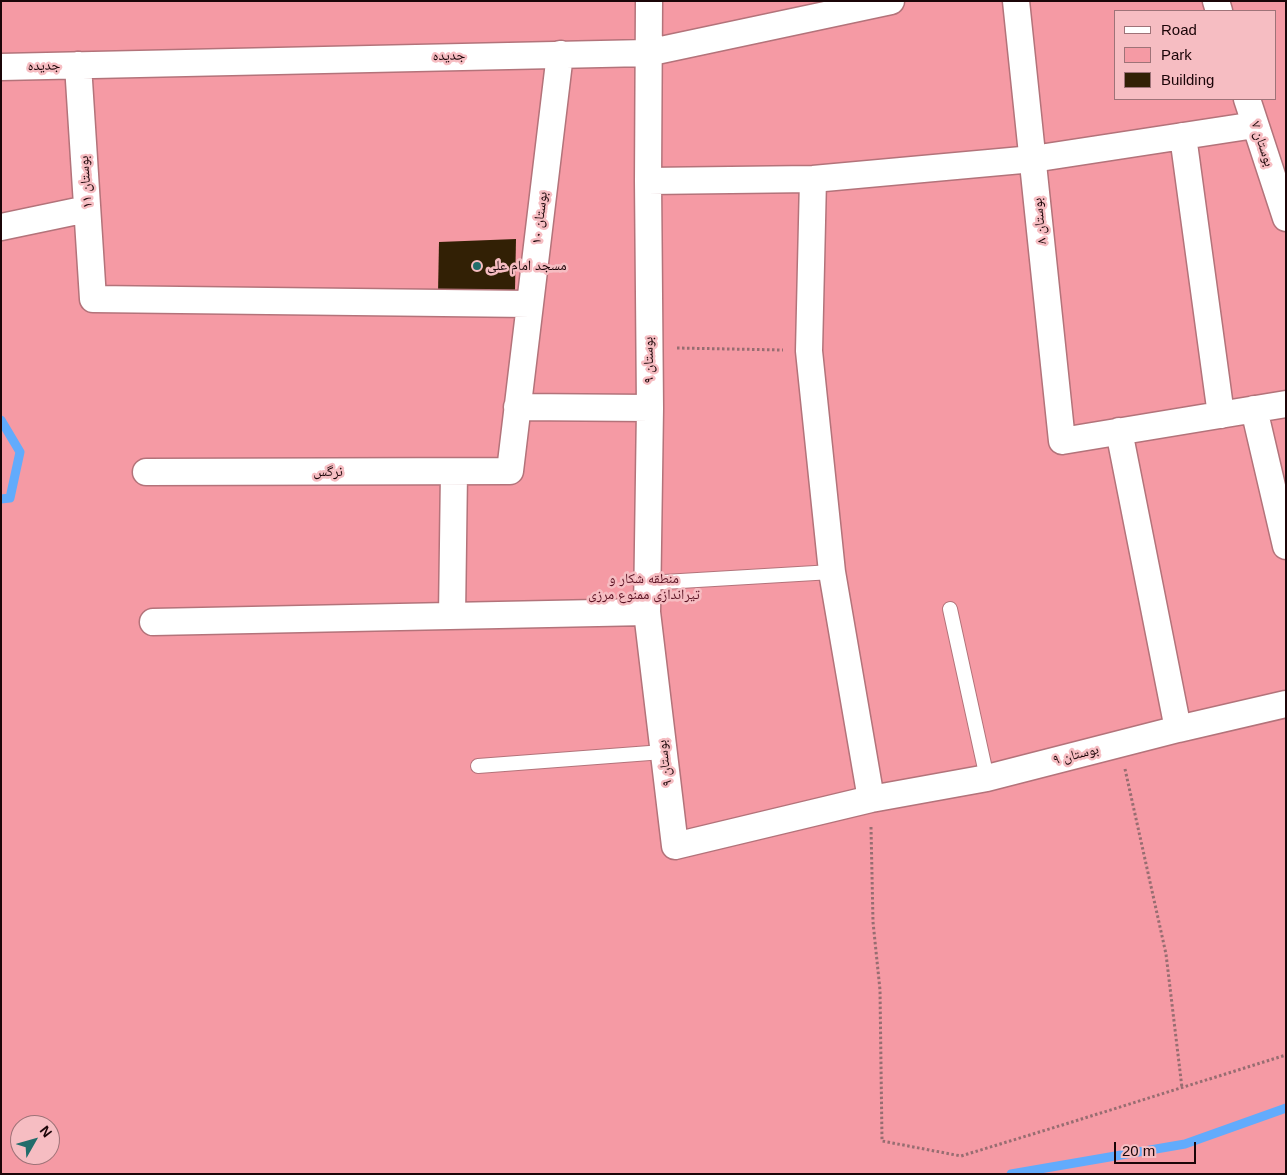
<!DOCTYPE html>
<html>
<head>
<meta charset="utf-8">
<style>
  body { margin:0 }
  #map { position:relative; width:1287px; height:1175px; overflow:hidden; background:#f6bdc2; font-family:Helvetica,sans-serif }
  canvas { display:block }
  .frame { position:absolute; inset:0; border:2px solid #1b0508; pointer-events:none }
  .legend { position:absolute; left:1114px; top:10px; width:162px; height:90px; box-sizing:border-box; background:#f6bdc2; border:1px solid #9e7378; margin:0; padding:6px 9px; list-style:none; font-size:15px; color:#1b0508 }
  .legend li { display:flex; align-items:center; gap:10px; height:25px }
  .legend b { width:25px; border:1px solid #9e7378 }
  .north { position:absolute; left:10px; top:1115px; width:50px; height:50px; box-sizing:border-box; background:#f6bdc2; border:1px solid #9e7378; border-radius:50%; rotate:52deg; font-size:14px; font-weight:700; line-height:20px; text-align:center; color:#1b0508 }
  .north::after { content:''; display:block; margin:auto; width:18px; height:22px; background:#216d6b; clip-path:polygon(50% 0,100% 100%,50% 72%,0 100%) }
  .scale { position:absolute; left:1114px; top:1142px; width:82px; height:22px; box-sizing:border-box; border:2px solid #1b0508; border-top:0; padding-left:6px; font-size:15px; line-height:18px; white-space:nowrap; color:#1b0508; -webkit-text-stroke:4px #f6bdc2; paint-order:stroke }
</style>
</head>
<body>
<div id="map">
<canvas width="1287" height="1175"></canvas>
<div class="frame"></div>
<ul class="legend">
<li><b style="height:6px;background:#fff"></b>Road</li>
<li><b style="height:14px;background:#f59aa4"></b>Park</li>
<li><b style="height:14px;background:#322005"></b>Building</li>
</ul>
<div class="north">N</div>
<div class="scale">20 m</div>
</div>
<script>
const ctx = document.querySelector('canvas').getContext('2d');
ctx.lineJoin = 'round';
function paint(path, color) { ctx.fillStyle = color; ctx.fill(path, 'evenodd'); }
const toPath = rows => new Path2D(rows.map(r => 'M' + r).join(''));
function stroke(path, color, width, dash) { ctx.strokeStyle = color; ctx.lineWidth = width; ctx.lineCap = dash ? 'butt' : 'round'; ctx.setLineDash(dash || []); ctx.stroke(path); }
function write(font, color, halo, rows, align = 'center') {
  ctx.font = font + ' Helvetica,"Noto Naskh Arabic",sans-serif'; ctx.lineWidth = 5; ctx.setLineDash([]); ctx.textBaseline = 'middle'; ctx.strokeStyle = halo; ctx.fillStyle = color; for (const [text, x, y, turn = 0] of rows) {
    ctx.save(); ctx.translate(x, y); ctx.rotate((+turn || 0) * Math.PI / 180); ctx.textAlign = isNaN(turn) ? turn : align; if (halo) ctx.strokeText(text, 0, 0); ctx.fillText(text, 0, 0); ctx.restore();
  }
}
paint(toPath([
  [1,1,1286,1,1286,1174,1,1174],
  [1116,11,1276,11,1276,99,1116,99],
  [20,1125,50,1125,50,1155,20,1155]
]), '#f59aa4');
stroke(toPath([
  [1,420,20,452,10,498,1,499],
  [1011,1174,1185,1144,1286,1108]
]), '#62abfc', 9);
paint(toPath([
  [516,239,515,290,438,293,439,242]
]), '#322005');
const lane = toPath([
  [647,583,832,572],
  [950,609,987,778],
  [478,766,663,752]
]);
const street = toPath([
  [649,1,648,181,650,408,647,612,675,846,871,799,987,778,1178,729,1286,704],
  [1016,1,1062,441,1286,404],
  [1216,1,1219,11],
  [78,65,93,299,530,304],
  [1,67,647,53,891,1],
  [1247,99,1286,218],
  [1183,136,1221,415],
  [813,179,809,351,832,572,871,799],
  [648,181,813,179,1033,159,1255,125],
  [1,227,87,209],
  [517,407,650,408],
  [1254,409,1286,546],
  [1119,431,1178,729],
  [146,472,510,471,560,54],
  [452,616,454,472],
  [153,622,647,612]
]);
stroke(lane, '#b3737a', 16);
stroke(street, '#b3737a', 29);
stroke(toPath([
  [677,348,783,350],
  [1125,769,1166,954,1182,1088],
  [871,827,873,922,880,990,882,1141,961,1156,1072,1122,1286,1055]
]), '#976d71', 3, [2.5, 2.5]);
stroke(lane, '#fff', 14);
stroke(street, '#fff', 26);
for (const [x, y, r, color] of [
  [477,266,5,"#216d6b"]
]) { const dot = new Path2D(); dot.arc(x, y, r, 0, 2 * Math.PI); ctx.fillStyle = color; ctx.fill(dot); stroke(dot, '#f6bdc2', 2); }
write('14px', '#1b0508', '#f6bdc2', [
  ["جدیده",449,56,-1],
  ["جدیده",44,66,-1],
  ["بوستان ۷",1262,144,72],
  ["بوستان ۱۱",86,182,-94],
  ["بوستان ۱۰",540,218,-83],
  ["بوستان ۸",1040,221,-96],
  ["بوستان ۹",649,360,-91],
  ["نرگس",328,472],
  ["بوستان ۹",1076,755,-14],
  ["بوستان ۹",665,763,-97]
]);
write('14px', '#1b0508', '#f6bdc2', [
  ["مسجد امام علی",487,266]
], 'left');
write('14px', '#5a1323', '#f6bdc2', [
  ["منطقه شکار و",644,579],
  ["تیراندازی ممنوع مرزی",644,595]
]);
</script>
</body>
</html>
